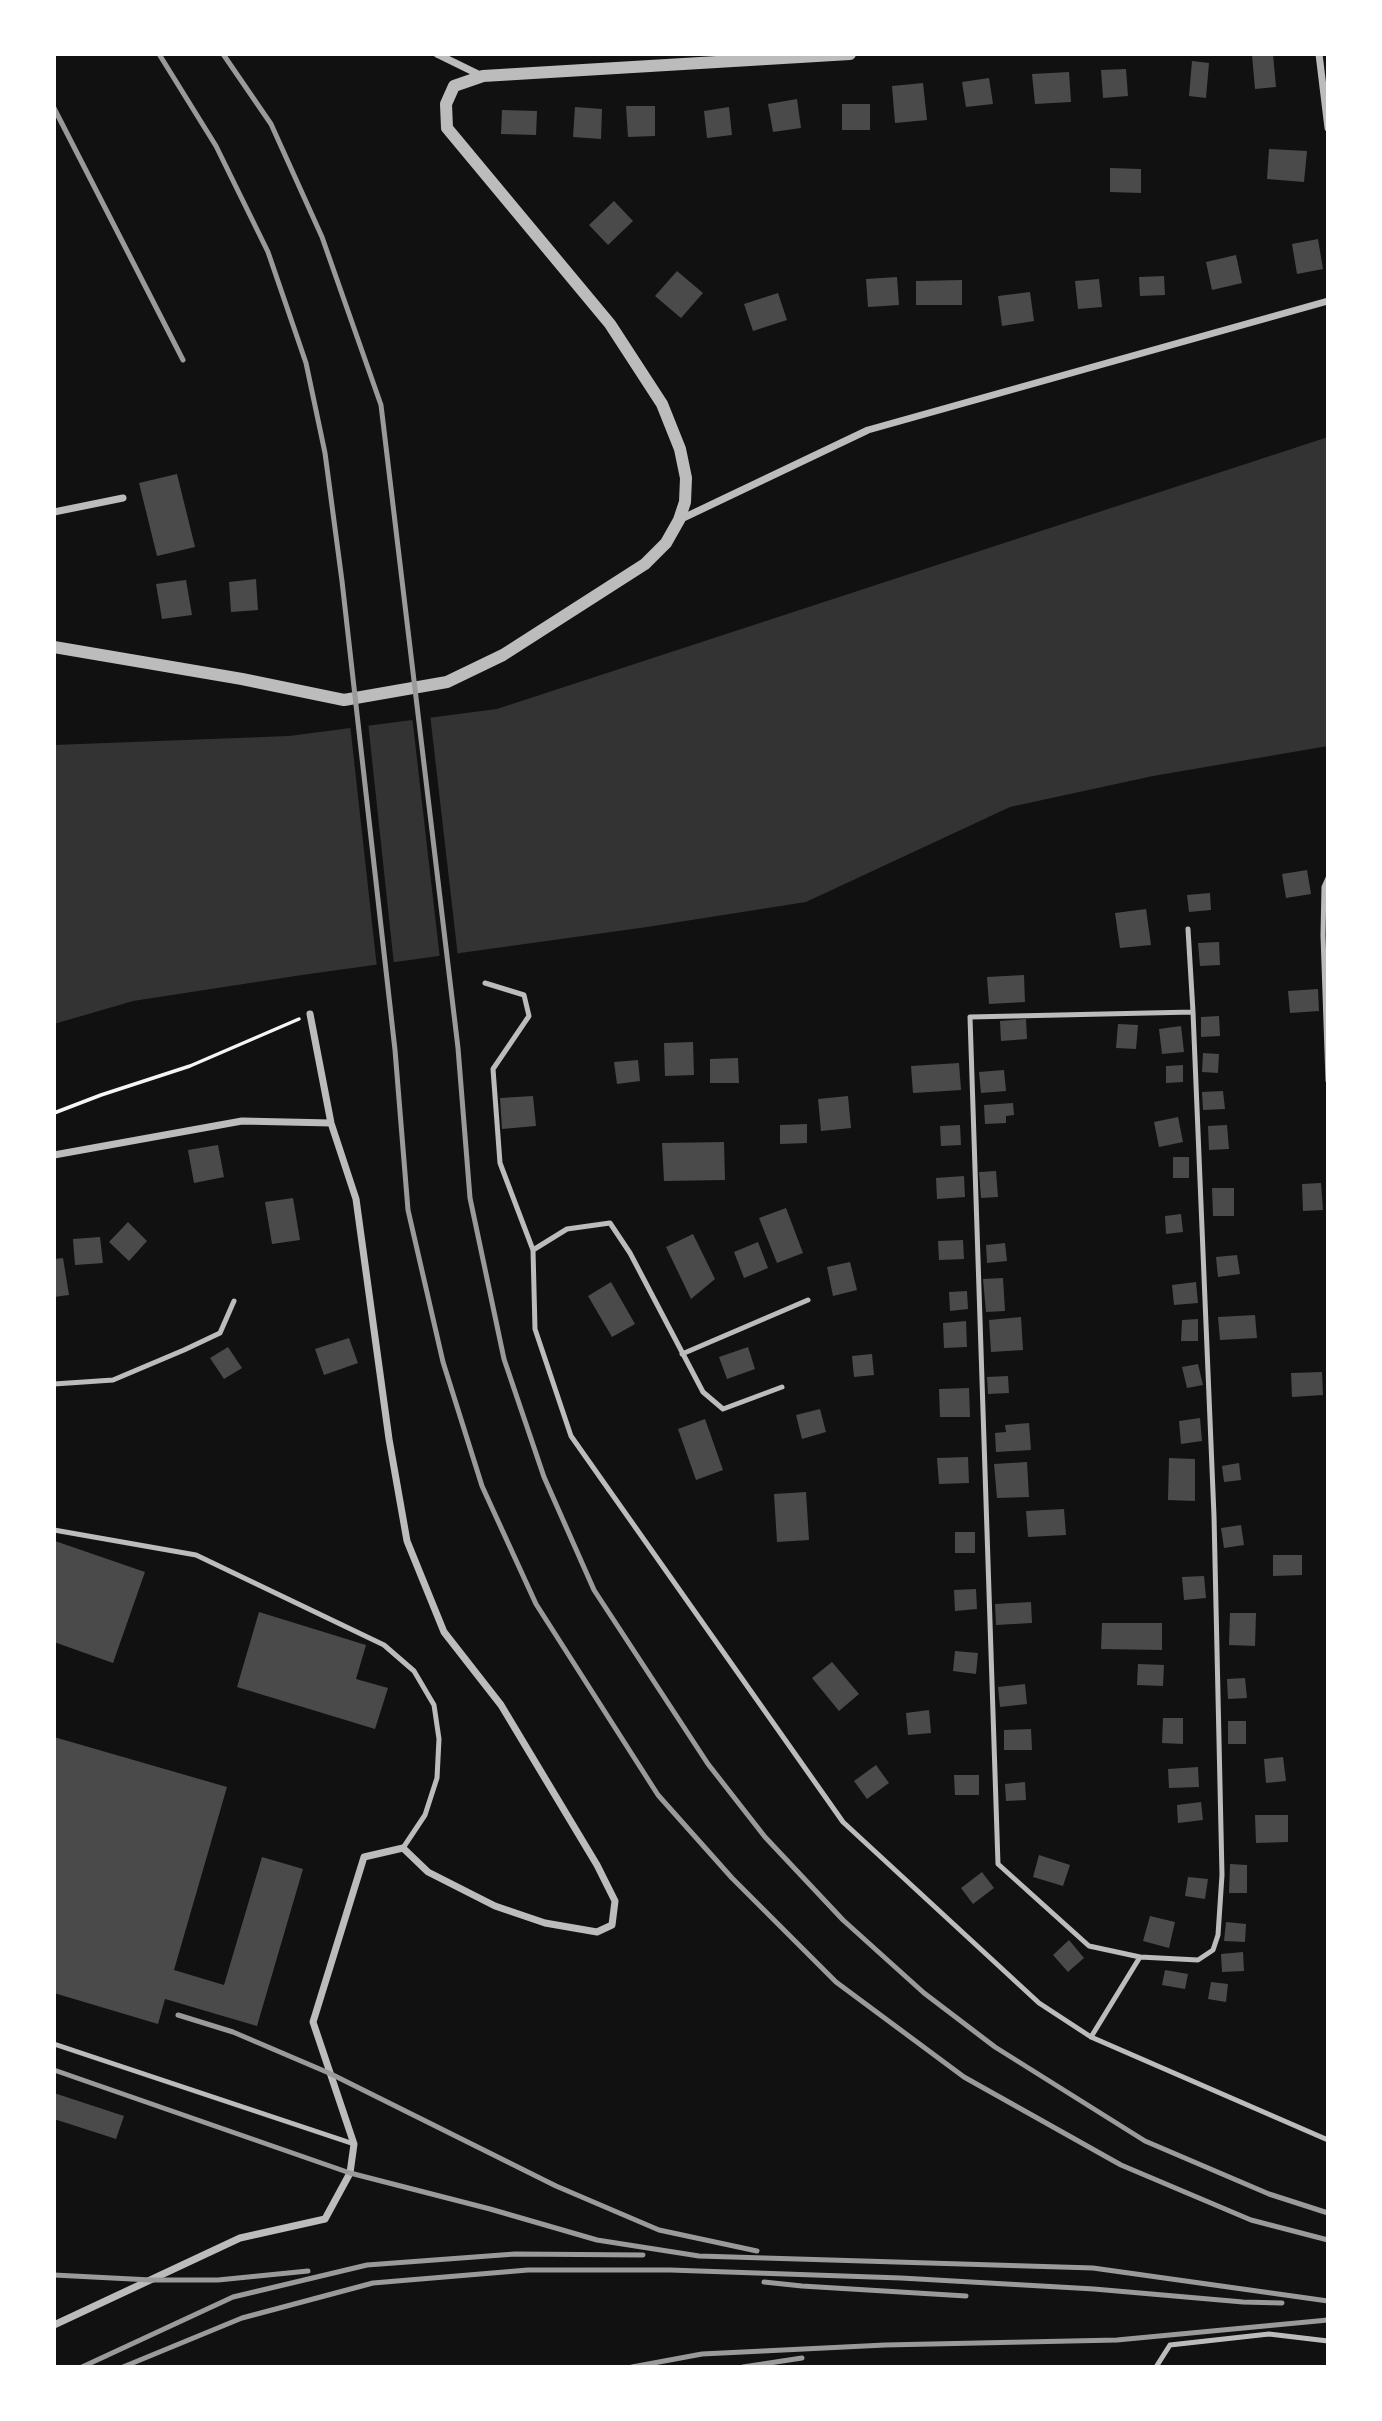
<!DOCTYPE html>
<html>
<head>
<meta charset="utf-8">
<style>
  body { margin:0 }
  #map { position:relative; width:1382px; height:2421px; overflow:hidden; background:#111; font-family:"Alegreya Sans",sans-serif }
  canvas { display:block }
  .frame { position:absolute; inset:0; border:56px solid #fff; pointer-events:none }
</style>
</head>
<body>
<div id="map">
<canvas width="1382" height="2421"></canvas>
<div class="frame"></div>
</div>
<script>
const ctx = document.querySelector('canvas').getContext('2d');
ctx.lineJoin = 'round';
function paint(path, color) { ctx.fillStyle = color; ctx.fill(path, 'evenodd'); }
const toPath = rows => new Path2D(rows.map(r => 'M' + r).join(''));
function stroke(path, color, width, dash) { ctx.strokeStyle = color; ctx.lineWidth = width; ctx.lineCap = dash ? 'butt' : 'round'; ctx.setLineDash(dash || []); ctx.stroke(path); }
paint(toPath([
  [1328,437,1328,746,1153,776,1010,807,806,902,647,927,302,975,133,1001,54,1024,54,745,289,736,497,709]
]), '#333');
paint(toPath([
  [430,714,458,957,440,959,412,716],
  [368,722,394,965,377,968,350,724]
]), '#111');
paint(toPath([
  [1273,54,1276,87,1255,89,1252,55],
  [1192,61,1209,63,1206,98,1189,96],
  [1126,69,1128,96,1103,98,1101,70],
  [1069,72,1071,102,1035,104,1032,74],
  [989,78,993,104,966,107,962,82],
  [923,83,927,120,895,123,892,86],
  [797,99,801,128,773,132,768,104],
  [842,104,870,104,870,130,842,130],
  [626,106,655,106,655,136,628,137],
  [575,107,602,109,601,139,573,137],
  [729,107,732,135,707,138,704,111],
  [502,110,537,111,536,135,501,134],
  [1269,149,1307,151,1304,182,1267,179],
  [1110,168,1141,169,1141,193,1110,192],
  [614,201,633,221,608,245,589,225],
  [1318,239,1323,269,1297,274,1292,244],
  [1236,255,1242,283,1212,290,1206,262],
  [677,271,703,293,681,318,655,296],
  [1164,276,1165,295,1140,296,1139,277],
  [897,277,899,305,868,307,866,279],
  [1099,279,1102,307,1078,309,1075,281],
  [962,280,962,305,916,305,916,281],
  [1030,292,1034,321,1002,326,998,296],
  [778,293,787,320,753,331,744,304],
  [177,474,195,547,157,556,139,483],
  [256,579,258,610,231,612,229,582],
  [186,580,192,615,162,619,156,584],
  [1307,870,1311,894,1286,898,1282,874],
  [1210,893,1211,910,1189,912,1187,895],
  [1146,909,1151,945,1120,948,1115,913],
  [1219,942,1220,965,1200,966,1198,943],
  [1024,975,1025,1002,989,1004,987,977],
  [1318,989,1319,1011,1290,1013,1288,991],
  [1219,1016,1220,1036,1201,1037,1201,1017],
  [1026,1019,1027,1039,1001,1041,1000,1021],
  [1118,1024,1138,1025,1136,1049,1116,1048],
  [1181,1026,1184,1052,1162,1054,1159,1029],
  [693,1042,694,1075,665,1076,664,1043],
  [1203,1053,1219,1054,1218,1073,1202,1072],
  [738,1058,739,1083,710,1083,710,1059],
  [638,1060,640,1081,617,1084,614,1062],
  [959,1063,961,1090,913,1093,911,1066],
  [1183,1065,1183,1082,1166,1083,1166,1066],
  [1004,1070,1006,1091,981,1093,979,1072],
  [1223,1091,1225,1109,1203,1110,1202,1092],
  [533,1096,536,1126,502,1129,500,1098],
  [848,1096,851,1128,821,1131,818,1099],
  [1013,1103,1014,1115,1006,1116,1006,1123,985,1124,984,1105],
  [1178,1117,1183,1142,1159,1147,1154,1122],
  [807,1124,807,1143,780,1144,780,1125],
  [960,1125,961,1145,941,1146,940,1126],
  [1227,1125,1229,1149,1209,1150,1208,1126],
  [724,1142,725,1180,664,1181,662,1143],
  [218,1145,224,1177,194,1183,188,1150],
  [1173,1157,1189,1157,1189,1178,1173,1178],
  [996,1171,998,1197,981,1198,979,1172],
  [964,1176,965,1197,937,1199,936,1178],
  [1321,1183,1323,1210,1303,1211,1302,1184],
  [1212,1188,1234,1188,1234,1216,1213,1216],
  [293,1198,300,1240,272,1244,265,1202],
  [786,1208,803,1253,777,1263,759,1218],
  [1181,1214,1183,1232,1166,1234,1165,1216],
  [128,1222,147,1241,129,1261,109,1242],
  [693,1234,715,1279,691,1299,666,1247],
  [100,1237,103,1263,75,1265,73,1239],
  [963,1240,964,1259,939,1260,938,1241],
  [758,1242,768,1268,744,1278,734,1252],
  [1005,1243,1007,1261,987,1263,986,1245],
  [1237,1255,1240,1274,1218,1277,1216,1257],
  [63,1258,69,1295,54,1297,54,1259],
  [850,1262,857,1290,833,1296,827,1267],
  [1003,1278,1005,1311,986,1312,983,1279],
  [611,1282,635,1324,612,1337,588,1296],
  [1196,1282,1198,1303,1174,1305,1172,1285],
  [967,1291,968,1309,950,1311,949,1292],
  [1255,1315,1257,1338,1220,1340,1218,1317],
  [1021,1317,1023,1350,991,1352,989,1320],
  [1198,1319,1198,1341,1181,1341,1182,1320],
  [966,1321,967,1347,944,1348,943,1323],
  [349,1338,358,1363,324,1375,315,1349],
  [228,1347,242,1368,224,1379,210,1358],
  [748,1347,755,1369,727,1379,719,1357],
  [872,1354,874,1375,854,1377,852,1356],
  [1198,1364,1203,1385,1187,1388,1182,1367],
  [1322,1372,1323,1395,1292,1397,1291,1373],
  [1008,1376,1009,1393,988,1394,987,1377],
  [969,1388,970,1417,940,1417,939,1389],
  [820,1409,826,1432,802,1439,796,1415],
  [1200,1418,1202,1441,1181,1444,1179,1421],
  [705,1419,723,1470,696,1480,678,1429],
  [1029,1423,1031,1450,996,1452,995,1433,1006,1432,1005,1425],
  [968,1457,969,1483,939,1484,937,1458],
  [1169,1458,1195,1459,1195,1501,1168,1500],
  [1027,1462,1029,1497,997,1498,994,1464],
  [1239,1463,1241,1480,1224,1482,1222,1466],
  [806,1492,809,1540,777,1542,774,1494],
  [1064,1509,1066,1535,1028,1537,1026,1511],
  [1241,1525,1244,1545,1224,1548,1221,1528],
  [955,1532,975,1532,975,1553,955,1553],
  [55,1541,145,1572,113,1663,54,1642],
  [1273,1555,1302,1555,1302,1575,1273,1576],
  [1204,1576,1206,1598,1184,1600,1182,1577],
  [976,1589,977,1609,955,1611,954,1590],
  [1031,1602,1032,1623,996,1625,995,1604],
  [259,1612,366,1645,356,1679,388,1688,375,1729,237,1687],
  [1230,1613,1256,1613,1255,1646,1229,1645],
  [1102,1623,1162,1623,1162,1650,1101,1649],
  [955,1651,978,1653,976,1674,953,1671],
  [832,1662,859,1694,839,1711,812,1678],
  [1138,1664,1164,1665,1163,1686,1137,1685],
  [1245,1678,1247,1698,1228,1699,1227,1679],
  [1025,1684,1027,1704,1000,1707,998,1687],
  [929,1710,931,1733,908,1735,906,1713],
  [1163,1718,1183,1718,1183,1744,1162,1743],
  [1228,1721,1246,1721,1246,1744,1228,1744],
  [1031,1729,1032,1750,1004,1750,1004,1730],
  [54,1737,227,1787,174,1970,224,1985,262,1857,303,1869,257,2026,165,1999,158,2024,54,1993],
  [1283,1757,1286,1781,1266,1783,1264,1759],
  [876,1765,889,1783,867,1799,854,1781],
  [1198,1767,1199,1787,1169,1788,1168,1769],
  [954,1775,979,1775,979,1795,955,1795],
  [1025,1782,1026,1800,1006,1801,1005,1784],
  [1201,1802,1203,1820,1178,1823,1177,1805],
  [1255,1815,1288,1815,1288,1842,1256,1843],
  [1039,1855,1070,1865,1063,1886,1033,1877],
  [1230,1864,1247,1865,1247,1893,1229,1893],
  [982,1872,994,1888,973,1904,961,1888],
  [1188,1877,1208,1879,1205,1899,1185,1896],
  [1150,1916,1175,1922,1169,1948,1143,1941],
  [1226,1922,1246,1924,1245,1942,1224,1941],
  [1069,1940,1084,1958,1068,1972,1053,1955],
  [1243,1952,1244,1971,1222,1972,1221,1954],
  [1165,1970,1188,1974,1185,1989,1162,1985],
  [1211,1982,1228,1984,1226,2002,1208,1999],
  [54,2093,124,2116,116,2139,54,2119]
]), '#4a4a4a');
stroke(toPath([
  [54,1113,101,1095,190,1066,299,1019]
]), '#f5f5f5', 3.5);
stroke(toPath([
  [1328,878,1324,887,1323,935,1328,1081],
  [1188,929,1193,1012],
  [485,983,524,995,529,1016,493,1069,500,1163,533,1250],
  [682,1354,808,1300],
  [54,1384,113,1380,184,1350,220,1333,234,1301],
  [782,1387,723,1409,703,1392,630,1253,610,1223,567,1229,533,1250,535,1329,571,1436,843,1822,1039,2003,1091,2037,1328,2140],
  [54,1530,196,1555,384,1645,414,1671,434,1705,439,1739,437,1778,425,1815,403,1848],
  [1091,2037,1140,1957,1198,1960,1213,1950,1218,1935,1222,1875,1214,1516,1193,1012,970,1017,998,1864,1089,1946,1140,1957],
  [54,2044,354,2144],
  [1156,2367,1170,2345,1269,2334,1328,2341]
]), '#bcbcbc', 5);
stroke(toPath([
  [437,54,482,76],
  [1319,54,1328,128],
  [54,512,123,498],
  [679,520,868,430,1328,301],
  [54,1155,242,1121,331,1123],
  [54,2325,240,2238,325,2219,350,2173,354,2144,313,2022,364,1857,403,1848,428,1872,495,1906,545,1923,597,1932,612,1925,615,1901,597,1865,501,1705,444,1632,407,1541,389,1439,356,1199,331,1123,310,1014]
]), '#bcbcbc', 7);
stroke(toPath([
  [54,647,242,679,344,700,447,682,503,655,645,564,666,543,679,520,685,502,686,478,680,449,662,404,610,324,447,128,446,104,454,86,483,76,850,54]
]), '#bcbcbc', 12);
stroke(toPath([
  [159,54,216,146,268,252,306,363,325,453,342,581,395,1050,408,1210,443,1362,482,1486,536,1604,658,1795,732,1878,836,1982,964,2077,1121,2165,1251,2220,1328,2240],
  [223,54,271,124,322,237,381,405,458,1048,470,1198,504,1359,544,1477,594,1590,708,1764,765,1837,843,1920,924,1993,995,2047,1145,2141,1269,2194,1328,2213],
  [54,108,183,360],
  [178,2015,233,2032,329,2073,556,2186,659,2230,757,2251],
  [54,2070,350,2173,490,2209,597,2240,699,2256,1093,2268,1328,2301],
  [54,2275,151,2280,218,2280,308,2271],
  [764,2282,802,2286,966,2296],
  [82,2367,233,2297,367,2265,515,2254,643,2255],
  [123,2367,242,2318,373,2283,528,2270,670,2270,901,2278,1094,2289,1243,2302,1282,2303],
  [632,2367,702,2354,885,2345,1117,2340,1328,2320],
  [743,2367,802,2358]
]), '#9a9a9a', 5);
</script>
</body>
</html>
